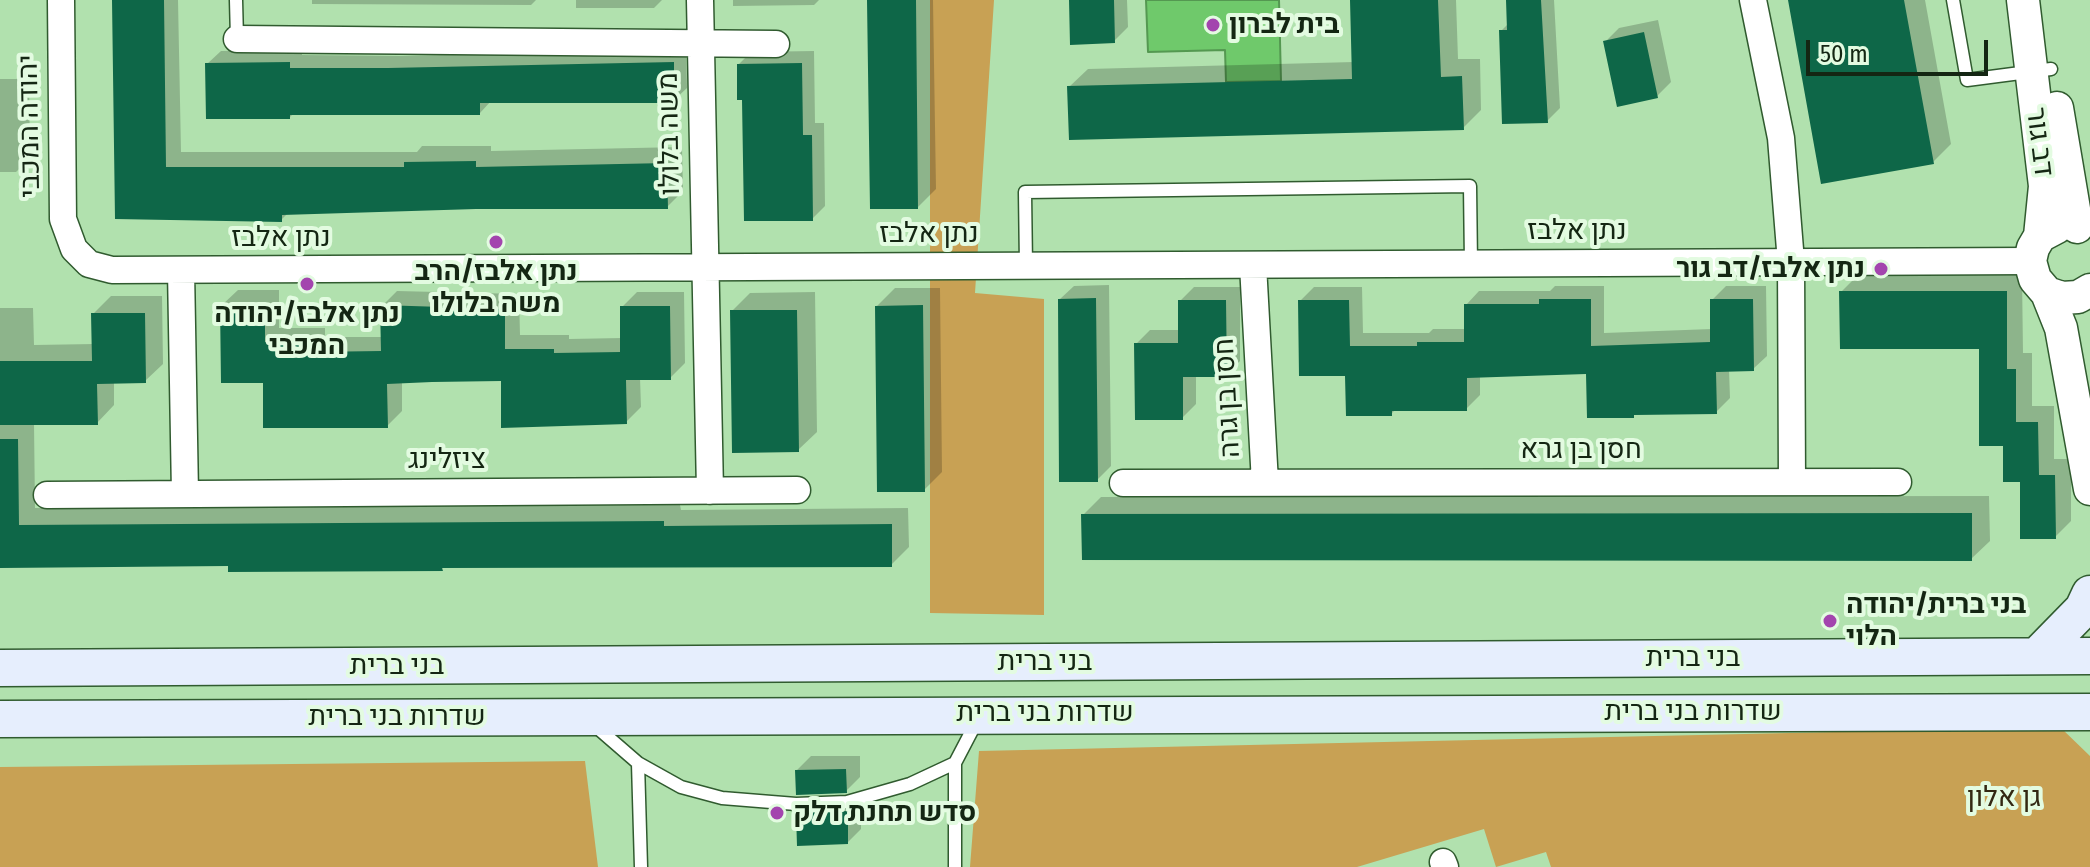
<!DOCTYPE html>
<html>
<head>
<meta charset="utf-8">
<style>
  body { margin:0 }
  #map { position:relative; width:2090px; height:867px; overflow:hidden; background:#b1e1ae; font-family:"Fira Sans Condensed",sans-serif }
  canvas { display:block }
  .scale { position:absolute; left:1806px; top:40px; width:182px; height:36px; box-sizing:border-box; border:4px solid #142613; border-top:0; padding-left:10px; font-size:24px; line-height:28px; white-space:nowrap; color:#142613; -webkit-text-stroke:6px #e3fbe1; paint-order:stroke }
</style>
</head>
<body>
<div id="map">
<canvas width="2090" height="867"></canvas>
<div class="scale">50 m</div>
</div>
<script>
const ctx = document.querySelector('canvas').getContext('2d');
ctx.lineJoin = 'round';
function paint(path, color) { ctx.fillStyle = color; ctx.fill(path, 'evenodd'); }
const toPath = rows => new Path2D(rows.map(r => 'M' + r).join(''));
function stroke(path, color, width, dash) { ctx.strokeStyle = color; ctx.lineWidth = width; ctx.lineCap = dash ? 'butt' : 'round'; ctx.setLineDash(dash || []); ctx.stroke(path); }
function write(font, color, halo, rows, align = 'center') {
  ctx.font = font + ' "Fira Sans Condensed",Heebo,sans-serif'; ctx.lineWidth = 8; ctx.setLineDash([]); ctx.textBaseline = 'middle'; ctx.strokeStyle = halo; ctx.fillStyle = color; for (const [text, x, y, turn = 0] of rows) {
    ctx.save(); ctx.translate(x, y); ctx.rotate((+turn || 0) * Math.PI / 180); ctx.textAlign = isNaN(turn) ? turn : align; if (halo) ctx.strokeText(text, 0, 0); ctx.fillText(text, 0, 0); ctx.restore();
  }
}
paint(toPath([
  [930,0,994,0,975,293,1044,299,1044,615,930,613],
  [2060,727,2090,756,2090,867,1551,867,1546,852,1496,867,1484,829,1357,867,970,867,979,751],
  [585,761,598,867,0,867,0,767]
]), '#c8a154');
const water = toPath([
  [1146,0,1279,0,1281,81,1226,82,1225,50,1148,52,1146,0]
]);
paint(water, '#6fc96b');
stroke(water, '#549851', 2);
paint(toPath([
  [115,0,178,0,181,152,417,152,422,146,491,146,491,151,682,147,683,191,667,207,476,207,288,213,281,220,117,217],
  [312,0,536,0,531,5,312,4],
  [576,0,662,0,654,8,576,8],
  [733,0,819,0,814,5,733,6],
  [869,0,933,0,936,189,918,207],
  [1071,0,1127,0,1128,27,1114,41],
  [1352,0,1456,0,1458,59,1480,59,1481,110,1463,128,1069,87,1088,69,1354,62],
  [1508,0,1554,0,1560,108,1547,121,1501,31,1509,23],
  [1790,0,1925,0,1951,144,1933,162],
  [1658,20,1671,82,1657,96,1605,42,1619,28],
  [686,49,687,88,673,101,491,101,480,113,294,113,290,117,207,64,221,51,302,50,302,55,402,56],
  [814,51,815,123,824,123,825,206,812,219,744,98,739,64,751,52],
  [0,79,29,79,30,158,16,172,0,172],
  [1858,275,2022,275,2023,353,2032,353,2032,406,2054,406,2054,459,2071,459,2071,521,2055,537,2005,444,1981,347,1841,292],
  [1109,285,1111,466,1097,480,1060,299,1074,286],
  [1555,286,1604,286,1604,333,1712,329,1712,300,1726,286,1766,286,1767,356,1753,369,1729,370,1730,398,1716,412,1588,372,1480,375,1480,395,1466,409,1396,409,1391,414,1347,374,1300,301,1314,287,1362,287,1363,333,1429,333,1433,329,1466,329,1466,305,1479,291,1550,291],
  [1194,287,1240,287,1240,361,1226,375,1196,375,1196,404,1182,418,1136,344,1150,330,1180,330,1180,301],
  [895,288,940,288,942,472,924,490,877,306],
  [238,290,279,290,279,328,325,328,325,337,382,337,382,306,397,291,519,294,520,335,569,335,569,339,622,338,622,307,637,292,684,292,685,363,670,378,640,378,641,407,626,422,503,379,402,381,402,411,387,426,265,381,222,305],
  [815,292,817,432,798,450,732,311,750,293],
  [111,296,162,296,163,364,145,381,114,382,114,405,97,423,34,423,35,508,680,505,681,510,908,508,909,547,891,565,445,566,442,569,230,564,0,566,0,308,33,308,34,345,94,344,93,314],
  [1989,496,1990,541,1971,559,1083,515,1101,497],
  [811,756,860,756,860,777,846,791,797,770],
  [861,798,861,829,848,842,798,814,812,800]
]), '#0003');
paint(toPath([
  [112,0,164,0,166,167,404,167,404,162,476,161,476,167,667,163,668,209,476,209,282,215,282,222,115,219],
  [867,0,916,0,918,209,870,209],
  [1069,0,1114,0,1115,43,1070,45],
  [1350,0,1438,0,1441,77,1462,76,1464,130,1069,140,1067,86,1352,79],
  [1506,0,1541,0,1548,123,1502,124,1499,30,1507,30],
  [1788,0,1904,0,1934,164,1821,184],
  [1644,32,1658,98,1617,107,1603,41],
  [290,62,290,68,388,68,674,62,674,103,480,103,480,115,290,115,290,119,206,119,205,63],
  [802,63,803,135,812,135,813,221,744,221,742,100,737,100,737,64],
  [1839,291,2007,291,2007,369,2016,369,2016,422,2038,422,2039,475,2055,475,2056,539,2020,539,2020,482,2003,482,2003,446,1979,446,1979,349,1840,349],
  [1096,298,1098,482,1059,482,1058,299],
  [1539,299,1591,299,1591,346,1710,342,1710,299,1753,299,1754,371,1716,372,1717,414,1634,415,1634,418,1587,418,1586,374,1467,378,1467,411,1392,411,1392,416,1346,416,1345,376,1299,376,1298,300,1349,300,1350,346,1417,346,1417,342,1464,342,1464,304,1539,304],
  [1178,300,1226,300,1227,377,1183,377,1183,420,1135,420,1134,343,1178,343],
  [220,304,265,304,265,342,311,342,311,352,381,351,380,305,505,309,505,349,554,349,554,353,620,352,620,306,670,306,671,380,626,380,627,424,501,428,501,381,432,382,387,384,388,428,263,428,263,383,221,383],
  [923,305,925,492,877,492,875,306],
  [730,310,797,310,799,452,732,453],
  [91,313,145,313,146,383,97,384,98,425,0,425,0,361,92,361],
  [0,439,18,439,19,525,664,521,664,526,892,524,892,567,442,568,443,571,228,572,228,566,0,568],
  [1972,513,1972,561,1082,560,1081,514],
  [846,769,847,793,796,795,795,770],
  [848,811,848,844,797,846,796,813]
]), '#0e6748');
const service = toPath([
  [236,0,237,39],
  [1953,0,1967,80,2051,69],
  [1026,266,1025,192,1470,186,1471,264],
  [593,724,638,763,681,787,722,798,796,804,847,802,910,784,955,763,978,719],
  [638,763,641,867],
  [955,763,955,867]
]);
const minor = toPath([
  [61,0,63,219,74,249,89,264,112,270,2030,261],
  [700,0,710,491],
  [1753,0,1781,138,1791,262,1792,482],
  [237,39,776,44],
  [1253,265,1265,483],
  [181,270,185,494],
  [1123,483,1898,482],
  [47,495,797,490],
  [1443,862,1445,867]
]);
const tertiary = toPath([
  [2023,0,2045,186,2040,236],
  [2057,108,2077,227],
  [2057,227,2040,236,2033,248,2030,261,2035,279,2047,293,2062,298,2078,297,2090,290],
  [2047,293,2061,328,2090,489]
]);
const secondary = toPath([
  [2037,656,2083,609,2090,594],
  [0,668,2090,656],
  [0,719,2090,712]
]);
stroke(service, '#305b2f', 15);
stroke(minor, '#305b2f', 29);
stroke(tertiary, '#305b2f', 35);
stroke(secondary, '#305b2f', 39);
stroke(service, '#fff', 12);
stroke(minor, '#fff', 26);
stroke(tertiary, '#fff', 32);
stroke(secondary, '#e6eefd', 36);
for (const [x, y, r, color] of [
  [1213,25,8,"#a345ae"],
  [496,242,8,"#a345ae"],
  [1881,269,8,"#a345ae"],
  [307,284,8,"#a345ae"],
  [1830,621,8,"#a345ae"],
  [777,813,8,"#a345ae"]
]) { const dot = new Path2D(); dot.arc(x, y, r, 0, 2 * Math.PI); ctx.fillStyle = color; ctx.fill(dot); stroke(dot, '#e3fbe1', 3); }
write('bold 28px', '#142613', '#e3fbe1', [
  ["בית לברון",1229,25],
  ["נתן אלבז/דב גור",1865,269,"right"],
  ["נתן אלבז/הרב",496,272,"center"],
  ["משה בלולו",496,304,"center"],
  ["נתן אלבז/יהודה",307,314,"center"],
  ["המכבי",307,346,"center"],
  ["בני ברית/יהודה",1846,605],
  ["הלוי",1846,637],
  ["סדש תחנת דלק",793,813]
], 'left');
write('28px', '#142613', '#e3fbe1', [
  ["יהודה המכבי",30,126,-91],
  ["משה בלולו",670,134,-91],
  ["דב גור",2039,142,83],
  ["נתן אלבז",1577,231],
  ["נתן אלבז",929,234],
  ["נתן אלבז",281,238],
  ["חסן בן גרה",1228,398,-93],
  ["חסן בן גרא",1581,450],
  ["ציזלינג",447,460],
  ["בני ברית",1693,658],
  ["בני ברית",1045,662],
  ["בני ברית",397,666],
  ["שדרות בני ברית",1693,712],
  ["שדרות בני ברית",1045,713],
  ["שדרות בני ברית",397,717]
]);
write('28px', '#332813', '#e3fbe1', [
  ["גן אלון",2004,798]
]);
</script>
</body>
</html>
